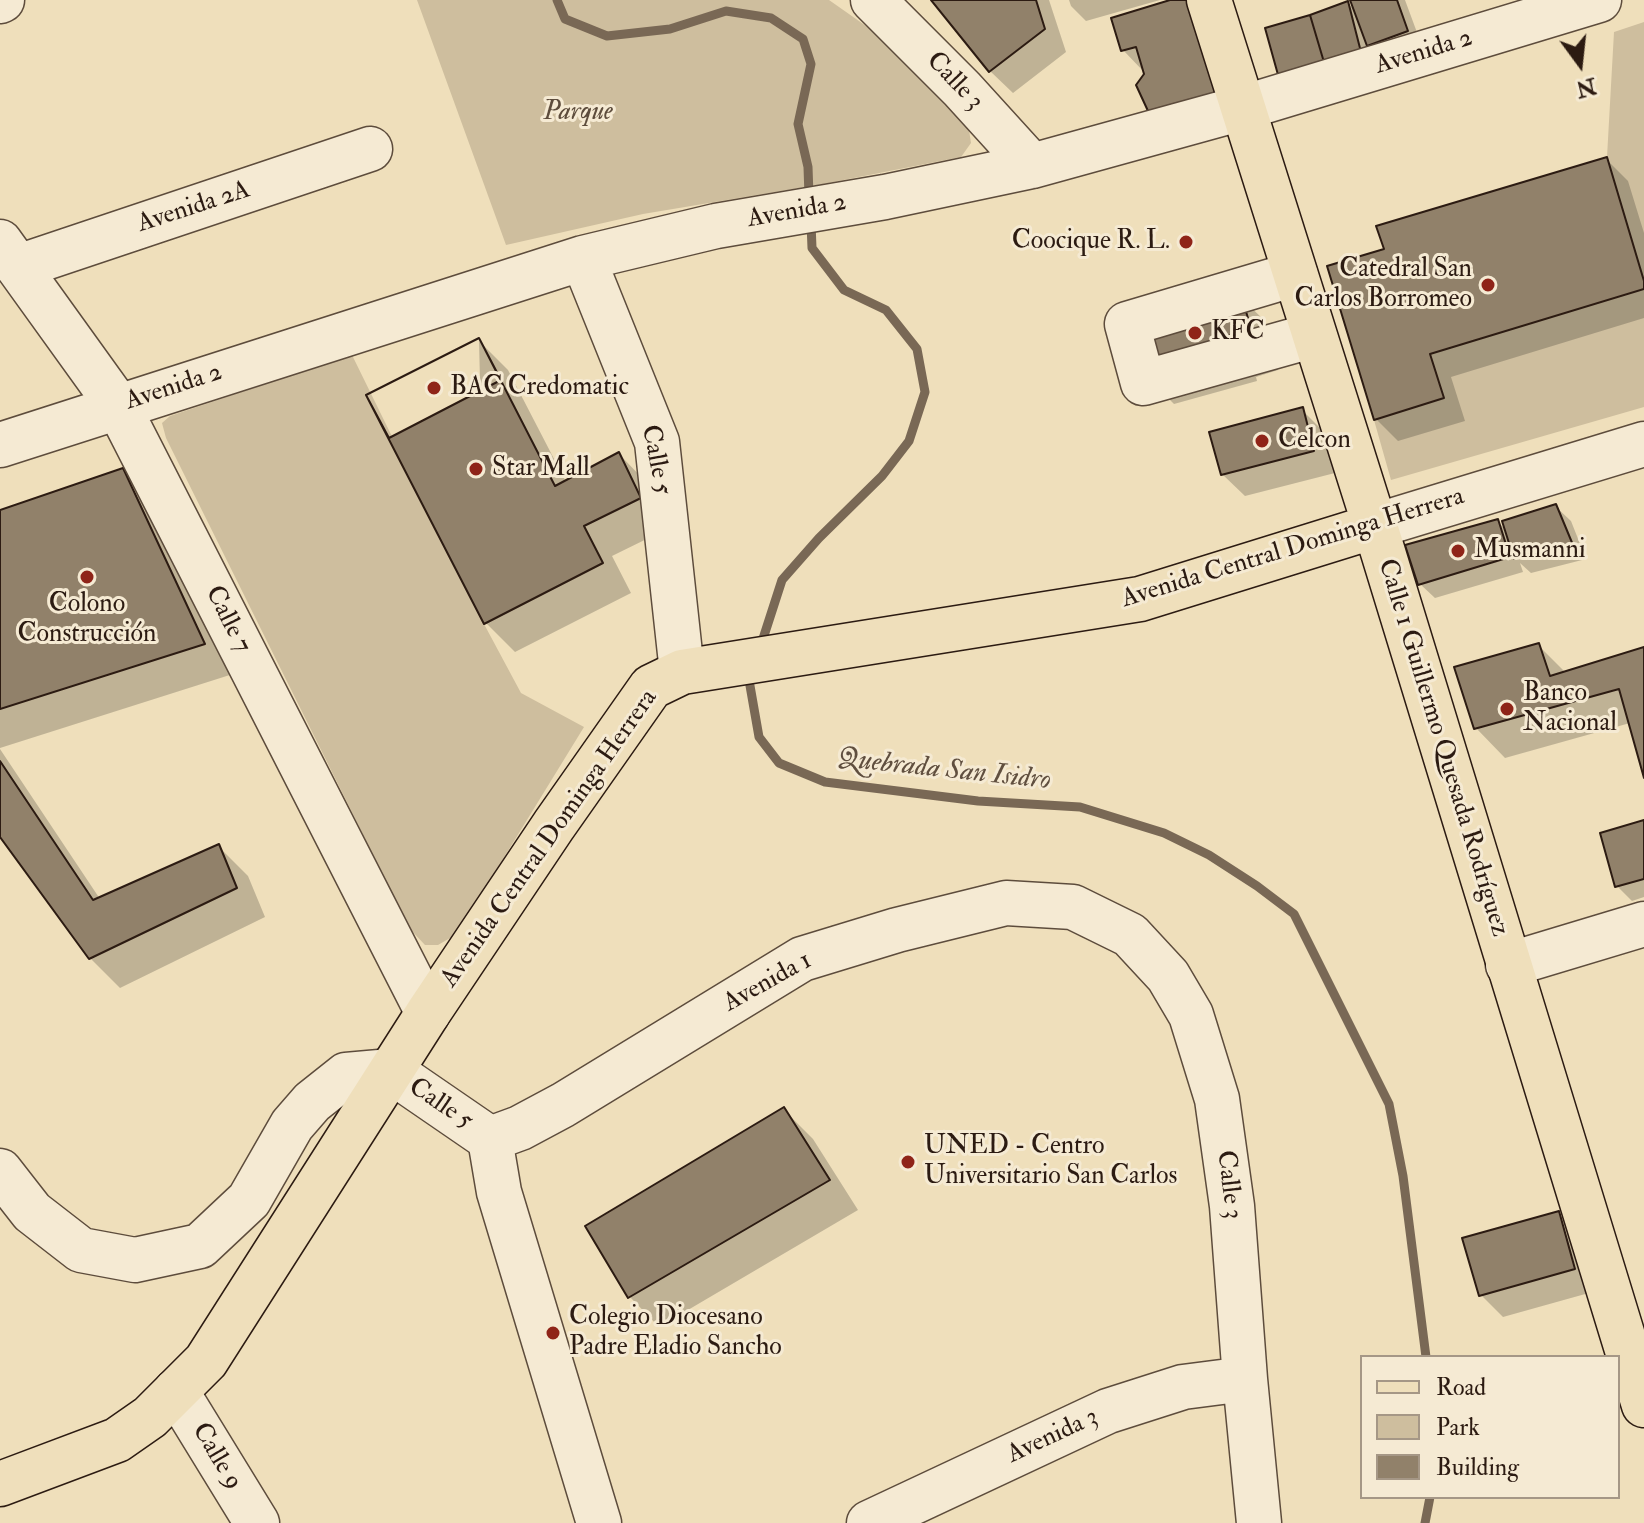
<!DOCTYPE html>
<html>
<head>
<meta charset="utf-8">
<style>
  body { margin:0 }
  #map { position:relative; width:1644px; height:1523px; overflow:hidden; background:#efdfbb; font-family:"IM FELL Double Pica",serif }
  canvas { display:block }
  .legend { position:absolute; left:1360px; top:1355px; width:260px; height:144px; box-sizing:border-box; background:#f5ead3; border:2px solid #a59786; margin:0; padding:10px 14px; list-style:none; font-size:24px; color:#2c1b12 }
  .legend li { display:flex; align-items:center; gap:16px; height:40px }
  .legend b { width:40px; border:2px solid #a59786 }
  .north { position:absolute; left:1540px; top:24px; width:80px; height:80px; -webkit-text-stroke:6px #f5ead3; paint-order:stroke; rotate:165deg; font-size:22px; font-weight:700; line-height:32px; text-align:center; color:#2c1b12 }
  .north::after { content:''; display:block; margin:auto; width:28px; height:36px; background:#2c1b12; clip-path:polygon(50% 0,100% 100%,50% 72%,0 100%) }
</style>
</head>
<body>
<div id="map">
<canvas width="1644" height="1523"></canvas>
<ul class="legend">
<li><b style="height:10px;background:#efdfbb"></b>Road</li>
<li><b style="height:22px;background:#cebe9e"></b>Park</li>
<li><b style="height:22px;background:#91816a"></b>Building</li>
</ul>
<div class="north">N</div>
</div>
<script>
const ctx = document.querySelector('canvas').getContext('2d');
ctx.lineJoin = 'round';
function paint(path, color) { ctx.fillStyle = color; ctx.fill(path, 'evenodd'); }
const toPath = rows => new Path2D(rows.map(r => 'M' + r).join(''));
function stroke(path, color, width, dash) { ctx.strokeStyle = color; ctx.lineWidth = width; ctx.lineCap = dash ? 'butt' : 'round'; ctx.setLineDash(dash || []); ctx.stroke(path); }
function write(font, color, halo, rows, align = 'center') {
  ctx.font = font + ' "IM FELL Double Pica",serif'; ctx.lineWidth = 6; ctx.setLineDash([]); ctx.textBaseline = 'middle'; ctx.strokeStyle = halo; ctx.fillStyle = color; for (const [text, x, y, turn = 0] of rows) {
    ctx.save(); ctx.translate(x, y); ctx.rotate((+turn || 0) * Math.PI / 180); ctx.textAlign = isNaN(turn) ? turn : align; if (halo) ctx.strokeText(text, 0, 0); ctx.fillText(text, 0, 0); ctx.restore();
  }
}
paint(toPath([
  [417,0,829,0,886,40,969,130,971,143,961,157,823,184,643,214,506,245],
  [1644,22,1644,281,1607,157,1614,32],
  [1644,289,1644,407,1391,480,1374,420,1443,398,1430,354],
  [352,355,484,624,521,693,584,727,457,934,438,945,425,945,410,929,166,438,162,423,170,416]
]), '#cebe9e');
paint(toPath([
  [934,0,1049,0,1066,52,1013,93,990,71],
  [1069,0,1160,0,1086,21,1071,6],
  [1177,0,1146,74,1123,50],
  [1352,0,1405,0,1422,46,1384,60,1370,46,1371,51,1297,96,1348,3,1357,13],
  [1606,159,1628,181,1644,233,1644,318,1451,377,1465,421,1398,441,1376,419,1386,250],
  [1240,297,1263,319,1278,370,1256,377,1257,381,1174,404,1152,382],
  [479,341,508,370,566,482,619,454,648,484,669,528,612,556,631,593,515,652,486,623],
  [1302,410,1324,432,1335,473,1245,496,1222,474],
  [122,470,152,500,233,674,0,748,0,512],
  [1556,507,1571,521,1586,559,1531,573,1520,563,1523,572,1435,598,1420,584,1497,521,1508,532],
  [1538,645,1566,673,1644,649,1644,771,1630,723,1505,758,1476,728],
  [0,749,100,899,218,846,248,876,265,917,120,988,90,958,0,834],
  [1644,822,1644,897,1632,901,1617,886],
  [783,1109,813,1139,858,1210,659,1327,630,1297,587,1227],
  [1558,1213,1580,1235,1596,1291,1503,1317,1481,1295]
]), '#0003');
stroke(toPath([
  [557,0,565,19,607,36,670,29,726,11,771,18,803,39,811,64,798,124,808,167,809,196],
  [760,648,782,580,819,538,882,476,909,441,925,392,917,349,886,310,844,290,812,248,811,223],
  [751,673,749,680,759,737,779,763,825,782,978,801,1080,807,1164,833,1209,855,1257,886,1294,914,1389,1104,1403,1176,1426,1357],
  [1425,1523,1430,1497]
]), '#796855', 9);
const building = toPath([
  [931,0,1036,0,1045,29,989,72,931,0],
  [1170,0,1188,0,1217,95,1158,112,1148,111,1136,85,1144,74,1136,47,1121,51,1111,18,1170,0],
  [1350,0,1397,0,1408,31,1367,46,1350,0],
  [1348,1,1362,56,1326,69,1310,15,1348,1],
  [1310,15,1326,69,1280,82,1265,28,1310,15],
  [1607,157,1644,281,1644,289,1430,354,1444,398,1374,420,1327,266,1384,249,1376,226,1607,157],
  [1241,295,1257,348,1150,383,1132,319,1241,295],
  [479,338,555,486,619,452,641,498,584,526,603,563,484,624,366,395,479,338],
  [479,338,501,380,389,438,366,395,479,338],
  [1303,407,1314,451,1221,475,1209,432,1303,407],
  [123,468,205,644,0,709,0,510,123,468],
  [1556,504,1573,545,1514,559,1502,521,1556,504],
  [1498,519,1510,557,1418,585,1405,545,1498,519],
  [1539,643,1550,676,1644,647,1644,778,1619,689,1474,729,1454,667,1539,643],
  [0,761,93,900,219,844,237,888,89,959,0,837,0,761],
  [1644,820,1644,879,1615,887,1600,833,1644,820],
  [784,1107,830,1180,628,1298,585,1226,784,1107],
  [1559,1211,1575,1269,1479,1296,1462,1238,1559,1211]
]);
paint(building, '#91816a');
stroke(building, '#2c1b12', 2);
const minor = toPath([
  [873,0,962,89,1032,166],
  [0,1,2,0],
  [0,242,118,406,428,1013],
  [583,258,657,442,682,672],
  [18,267,370,149],
  [1295,274,1127,324,1143,383,1314,335],
  [0,445,583,258,716,226,885,197,1032,166,1242,108,1599,0],
  [1375,526,1644,444],
  [1508,965,1644,924],
  [490,1139,520,1128,563,1105,802,959,897,930,1006,903,1073,907,1130,935,1168,976,1191,1015,1217,1099,1232,1206,1245,1379,1259,1523],
  [490,1139,499,1192,599,1523],
  [0,1171,32,1212,81,1250,135,1260,200,1246,249,1200,292,1125,312,1102,346,1075,391,1071,490,1139],
  [176,1391,257,1523],
  [869,1523,1108,1411,1183,1387,1245,1379]
]);
const major = toPath([
  [1209,0,1375,526,1644,1405],
  [0,1484,117,1440,150,1417,206,1361,428,1013,554,825,651,687,682,672,1140,599,1375,526]
]);
stroke(minor, '#5d4c3c', 47);
stroke(major, '#2c1b12', 47);
stroke(minor, '#f5ead3', 44);
stroke(major, '#efdfbb', 44);
for (const [x, y, r, color] of [
  [1186,242,8,"#8f2418"],
  [1488,285,8,"#8f2418"],
  [1195,333,8,"#8f2418"],
  [434,388,8,"#8f2418"],
  [1262,441,8,"#8f2418"],
  [476,469,8,"#8f2418"],
  [1458,551,8,"#8f2418"],
  [87,577,8,"#8f2418"],
  [1507,709,8,"#8f2418"],
  [908,1162,8,"#8f2418"],
  [553,1333,8,"#8f2418"]
]) { const dot = new Path2D(); dot.arc(x, y, r, 0, 2 * Math.PI); ctx.fillStyle = color; ctx.fill(dot); stroke(dot, '#f5ead3', 3); }
write('26px', '#2c1b12', '#f5ead3', [
  ["Avenida 2",1424,53,-17],
  ["Calle 3",954,82,46],
  ["Avenida 2A",194,208,-18],
  ["Avenida 2",797,212,-10],
  ["Avenida 2",174,388,-18],
  ["Calle 5",655,460,79],
  ["Avenida Central Dominga Herrera",1293,549,-17],
  ["Calle 7",227,620,63],
  ["Calle 1 Guillermo Quesada Rodríguez",1442,748,73],
  ["Avenida Central Dominga Herrera",550,839,-55],
  ["Avenida 1",768,983,-29],
  ["Calle 5",440,1105,34],
  ["Calle 3",1228,1185,83],
  ["Avenida 3",1053,1437,-25],
  ["Calle 9",216,1457,59]
]);
write('italic 26px', '#5d4c3c', '#f5ead3', [
  ["Parque",578,113]
]);
write('26px', '#2c1b12', '#f5ead3', [
  ["Coocique R. L.",1170,242,"right"],
  ["Catedral San",1472,270,"right"],
  ["Carlos Borromeo",1472,300,"right"],
  ["KFC",1211,333],
  ["BAC Credomatic",450,388],
  ["Celcon",1278,441],
  ["Star Mall",492,469],
  ["Musmanni",1474,551],
  ["Colono",87,605,"center"],
  ["Construcción",87,635,"center"],
  ["Banco",1523,694],
  ["Nacional",1523,724],
  ["UNED - Centro",924,1147],
  ["Universitario San Carlos",924,1177],
  ["Colegio Diocesano",569,1318],
  ["Padre Eladio Sancho",569,1348]
], 'left');
write('italic 28px', '#604f3f', '#f5ead3', [
  ["Quebrada San Isidro",944,771,6]
]);
</script>
</body>
</html>
